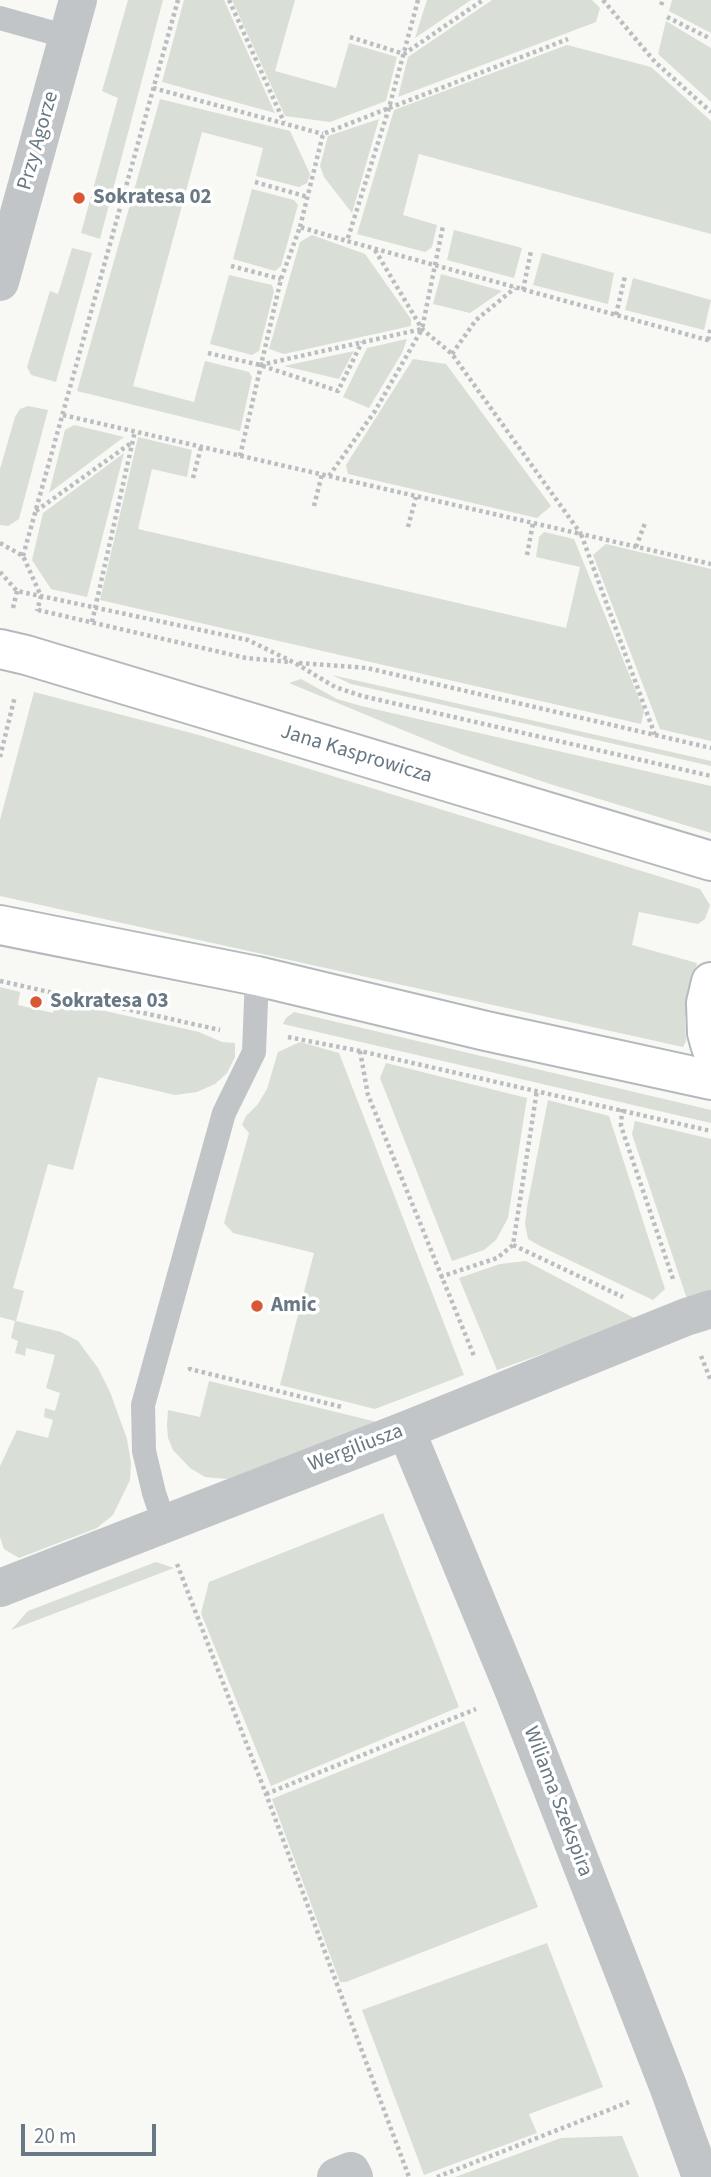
<!DOCTYPE html>
<html>
<head>
<meta charset="utf-8">
<style>
  body { margin:0 }
  #map { position:relative; width:711px; height:2177px; overflow:hidden; background:#f8f8f5; font-family:"Source Sans 3",sans-serif }
  canvas { display:block }
  .scale { position:absolute; left:21px; top:2124px; width:135px; height:32px; box-sizing:border-box; border:4px solid #687884; border-top:0; padding-left:9px; font-size:21px; line-height:24px; white-space:nowrap; color:#687884; -webkit-text-stroke:5px #fff; paint-order:stroke }
</style>
</head>
<body>
<div id="map">
<canvas width="711" height="2177"></canvas>
<div class="scale">20 m</div>
</div>
<script>
const ctx = document.querySelector('canvas').getContext('2d');
ctx.lineJoin = 'round';
function paint(path, color) { ctx.fillStyle = color; ctx.fill(path, 'evenodd'); }
const toPath = rows => new Path2D(rows.map(r => 'M' + r).join(''));
function stroke(path, color, width, dash) { ctx.strokeStyle = color; ctx.lineWidth = width; ctx.lineCap = dash ? 'butt' : 'round'; ctx.setLineDash(dash || []); ctx.stroke(path); }
function write(font, color, halo, rows, align = 'center') {
  ctx.font = font + ' "Source Sans 3",sans-serif'; ctx.lineWidth = 7; ctx.setLineDash([]); ctx.textBaseline = 'middle'; ctx.strokeStyle = halo; ctx.fillStyle = color; for (const [text, x, y, turn = 0] of rows) {
    ctx.save(); ctx.translate(x, y); ctx.rotate((+turn || 0) * Math.PI / 180); ctx.textAlign = isNaN(turn) ? turn : align; if (halo) ctx.strokeText(text, 0, 0); ctx.fillText(text, 0, 0); ctx.restore();
  }
}
paint(toPath([
  [128,0,163,0,100,239,81,233,118,98,102,91],
  [184,0,224,0,275,113,162,82],
  [232,0,295,0,275,71,336,88,349,43,397,57,386,101,330,122,285,116],
  [427,0,471,0,415,38],
  [492,0,592,0,600,8,596,22,398,97,408,57],
  [672,0,711,0,711,33,669,11],
  [666,21,711,48,711,102,658,54],
  [567,45,651,67,711,121,711,234,419,154,403,215,437,225,432,247,425,252,357,234,394,110],
  [160,99,290,131,310,174,307,183,299,187,256,176,263,148,202,132,133,386,194,402,205,361,249,372,252,377,240,431,77,391],
  [379,119,352,213,324,177,320,166,328,136],
  [252,189,294,200,298,205,281,266,275,271,233,259],
  [454,230,522,248,514,278,447,260],
  [312,235,365,254,411,319,411,326,284,354,269,349,300,242],
  [72,248,92,253,56,382,31,375,27,367,50,291,58,294],
  [542,253,614,273,608,304,533,285],
  [441,274,502,291,470,313,433,304],
  [229,275,272,285,274,291,259,351,252,355,210,344],
  [633,278,711,300,704,330,625,310],
  [407,339,402,353,369,408,343,397,367,348],
  [354,351,339,379,284,366],
  [413,359,446,364,551,506,537,518,348,474,346,465],
  [28,406,48,410,19,519,8,526,0,525,0,469,15,417,20,409],
  [74,425,124,437,49,493,65,430],
  [138,437,192,450,187,477,152,469,138,529,566,628,580,567,536,557,539,537,544,532,574,539,644,711,641,724,100,600],
  [124,453,87,597,51,589,32,560,43,513],
  [606,544,711,569,711,741,660,729,593,555],
  [332,675,711,761,711,766,351,684],
  [301,679,337,699,361,706,711,786,711,833,550,784,461,754,289,683],
  [34,692,199,735,700,889,710,905,705,919,698,924,639,912,632,945,697,963,685,1018,686,1041,683,1047,0,896,0,820],
  [0,987,20,992,18,1005,53,1013,56,1000,199,1032,222,1042,235,1043,235,1057,227,1073,215,1084,197,1092,175,1095,98,1077,73,1170,48,1164,13,1288,24,1291,16,1321,61,1332,78,1341,98,1368,110,1392,127,1439,131,1463,130,1480,113,1515,97,1528,19,1558,4,1549,0,1537,0,1466,17,1430,48,1438,53,1420,44,1417,45,1408,55,1411,60,1393,46,1388,55,1355,26,1348,25,1356,15,1353,18,1341,11,1338,15,1321,0,1317],
  [294,1012,711,1110,711,1123,283,1024,286,1018],
  [300,1042,339,1053,464,1375,375,1409,280,1385,314,1253,233,1233,224,1223,249,1133,242,1125,246,1116,258,1104,267,1089,278,1052],
  [386,1063,527,1098,508,1218,496,1240,484,1250,452,1261,380,1078],
  [548,1100,609,1116,665,1289,653,1300,540,1246,528,1239,525,1224,527,1207],
  [635,1121,711,1139,711,1292,687,1299,632,1134],
  [526,1261,638,1320,497,1370,459,1278,500,1264],
  [209,1381,377,1422,228,1479,205,1477,190,1468,173,1450,168,1438,167,1425,168,1410,200,1417],
  [383,1513,459,1707,271,1786,201,1613,209,1582],
  [156,1562,174,1568,11,1630,28,1611],
  [464,1721,538,1907,346,1982,340,1982,272,1799],
  [547,1943,603,2087,529,2114,537,2133,424,2175,362,2010],
  [622,2136,639,2177,455,2177,561,2138]
]), '#d9ded6');
const secondary = toPath([
  [0,649,26,655,711,861],
  [0,925,257,976,486,1031,711,1080],
  [711,982,706,1003,707,1033,711,1047]
]);
stroke(secondary, '#b3b9bd', 42);
stroke(toPath([
  [229,0,284,122],
  [418,0,389,108,568,39],
  [603,0,655,62,711,112],
  [661,5,663,0],
  [667,17,711,39],
  [350,37,404,54,483,0],
  [153,88,323,134],
  [389,108,347,241,711,341],
  [255,182,308,197],
  [300,227,323,134,389,108],
  [375,250,422,329,452,354,581,534,711,564],
  [231,266,281,279],
  [523,290,531,251],
  [616,315,625,276],
  [708,340,711,327],
  [208,353,260,365,338,391,362,342],
  [452,354,476,320,515,288],
  [260,365,422,329,443,226],
  [63,415,581,534,655,735],
  [240,456,281,279,300,227,347,241],
  [329,476,375,411,422,329],
  [193,478,201,447],
  [314,506,322,474],
  [36,511,131,443],
  [408,527,416,497],
  [0,543,23,556,41,596,37,611],
  [636,547,645,523],
  [527,555,533,523],
  [23,556,178,0],
  [0,572,17,591,248,640,295,663,335,687,362,696,711,776],
  [13,608,17,591],
  [38,610,246,658,290,662],
  [92,622,135,431],
  [299,663,367,668,711,748],
  [0,757,15,696],
  [0,981,220,1030],
  [288,1037,360,1051,711,1131],
  [360,1051,368,1095,474,1356],
  [622,1109,621,1126,673,1279],
  [513,1245,623,1297],
  [440,1277,497,1258,513,1245,537,1090],
  [701,1356,711,1381],
  [190,1367,190,1369,342,1407],
  [177,1564,266,1794,409,2177],
  [266,1794,476,1709],
  [437,2177,629,2102]
]), '#bbbec0', 4.5, [3.5, 3.5]);
stroke(toPath([
  [0,18,68,37],
  [164,1523,154,1493,144,1451,143,1405,224,1113,254,1052,257,976]
]), '#c1c5c8', 24);
stroke(toPath([
  [406,1430,515,1694,668,2086,701,2177],
  [0,1588,406,1430,686,1317,711,1309],
  [336,2177,351,2171,354,2177]
]), '#c1c5c8', 38);
stroke(toPath([
  [0,282,78,0]
]), '#c1c5c8', 38);
stroke(secondary, '#fff', 38);
for (const [x, y, r, color] of [
  [79,198,7,"#d95833"],
  [36,1002,7,"#d95833"],
  [257,1306,7,"#d95833"]
]) { const dot = new Path2D(); dot.arc(x, y, r, 0, 2 * Math.PI); ctx.fillStyle = color; ctx.fill(dot); stroke(dot, '#fff', 2.5); }
write('21px', '#687884', '#fff', [
  ["Przy Agorze",39,141,-74],
  ["Jana Kasprowicza",356,755,17],
  ["Wergiliusza",356,1449,-21],
  ["Wiliama Szekspira",557,1802,69]
]);
write('bold 21px', '#687884', '#fff', [
  ["Sokratesa 02",93,198],
  ["Sokratesa 03",50,1002],
  ["Amic",271,1306]
], 'left');
</script>
</body>
</html>
